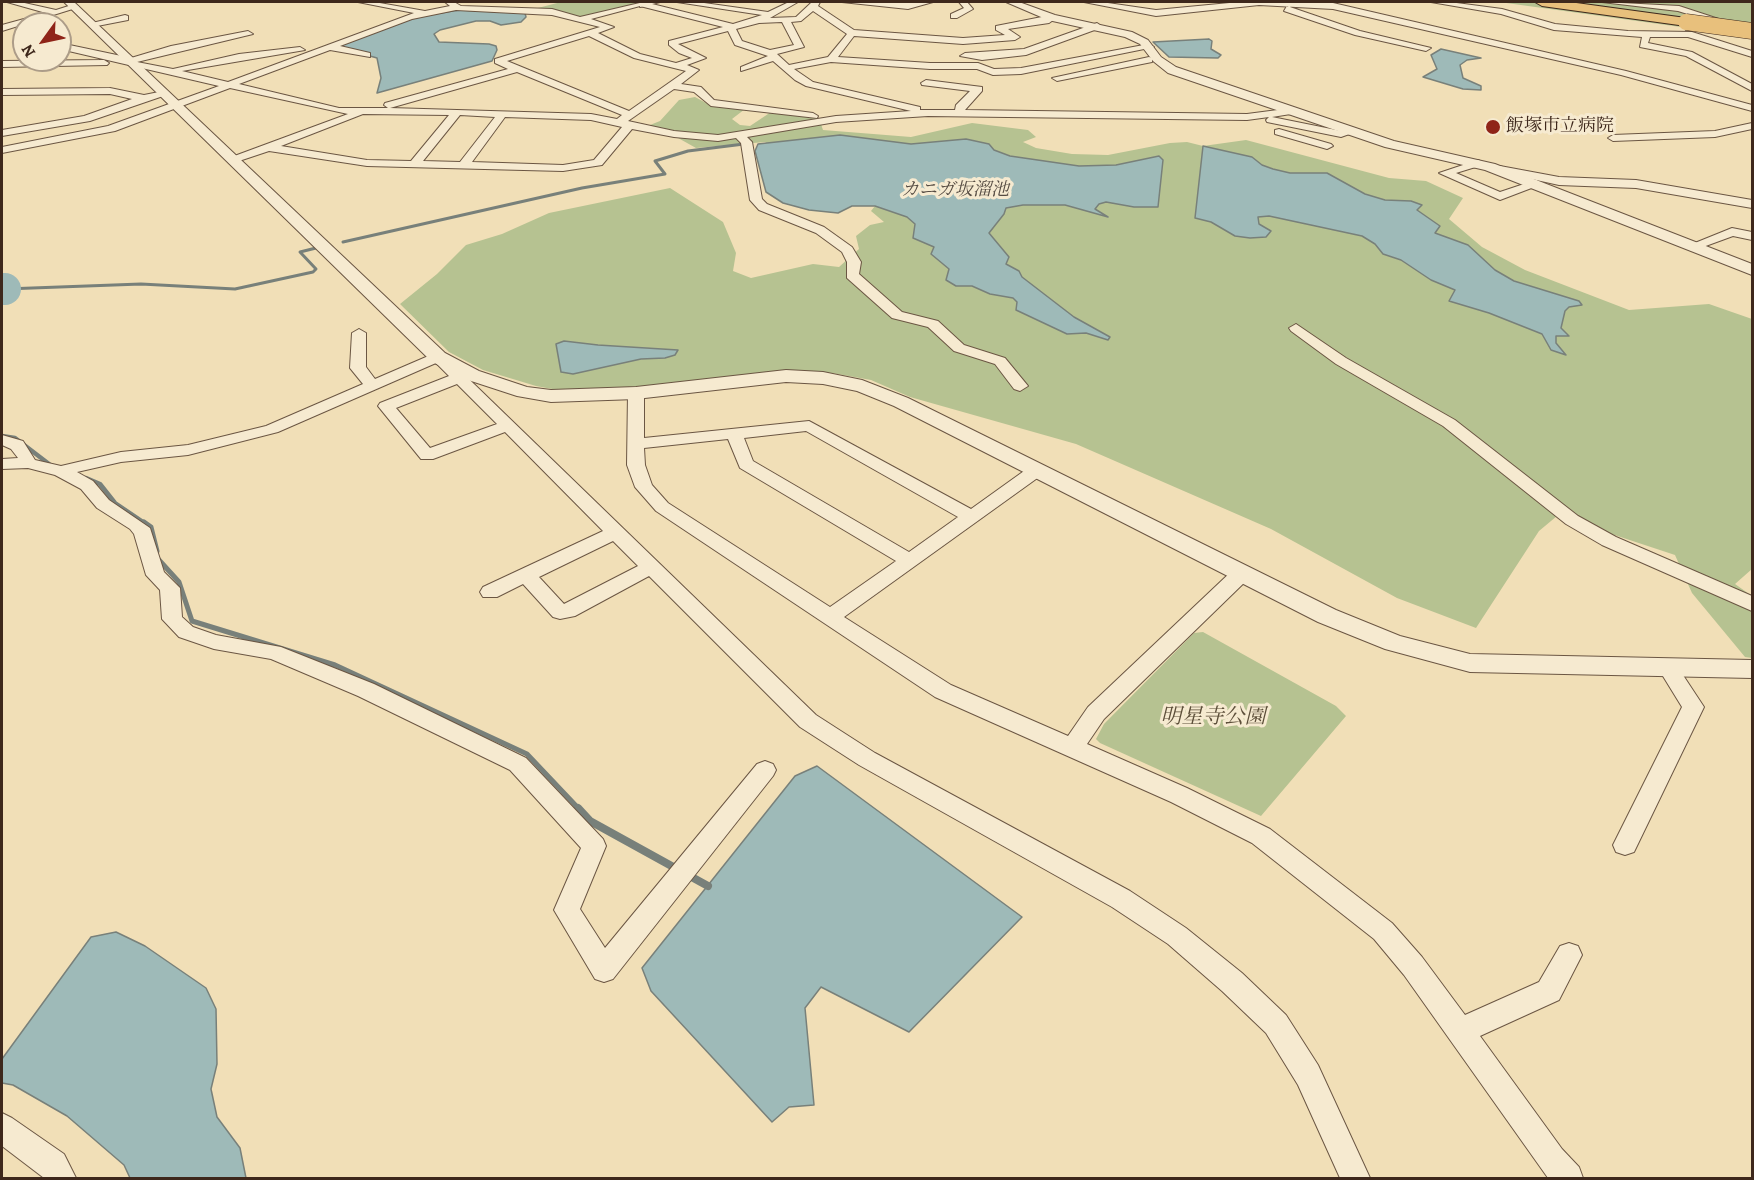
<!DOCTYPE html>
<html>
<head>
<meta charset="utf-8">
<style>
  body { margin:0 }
  #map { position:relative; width:1754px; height:1180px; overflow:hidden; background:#f1dfb7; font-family:Alegreya,serif }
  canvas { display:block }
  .frame { position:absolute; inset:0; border:3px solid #3e281c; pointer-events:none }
  .north { position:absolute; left:12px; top:12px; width:60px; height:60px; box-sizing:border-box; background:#f6ead0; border:2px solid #ac9c88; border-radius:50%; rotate:237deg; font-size:16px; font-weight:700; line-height:24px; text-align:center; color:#3e281c }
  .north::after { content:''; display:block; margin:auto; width:21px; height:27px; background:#8f2418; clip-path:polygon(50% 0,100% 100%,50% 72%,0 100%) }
</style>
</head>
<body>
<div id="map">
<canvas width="1754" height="1180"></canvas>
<div class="frame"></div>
<div class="north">N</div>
</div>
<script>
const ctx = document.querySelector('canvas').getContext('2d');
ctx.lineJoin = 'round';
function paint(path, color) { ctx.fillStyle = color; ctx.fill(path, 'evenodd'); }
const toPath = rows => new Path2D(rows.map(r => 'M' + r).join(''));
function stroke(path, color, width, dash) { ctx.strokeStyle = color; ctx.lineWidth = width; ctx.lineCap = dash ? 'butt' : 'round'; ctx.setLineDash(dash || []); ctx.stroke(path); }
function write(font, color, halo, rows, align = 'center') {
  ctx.font = font + ' Alegreya,"Noto Serif JP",serif'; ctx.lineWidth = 6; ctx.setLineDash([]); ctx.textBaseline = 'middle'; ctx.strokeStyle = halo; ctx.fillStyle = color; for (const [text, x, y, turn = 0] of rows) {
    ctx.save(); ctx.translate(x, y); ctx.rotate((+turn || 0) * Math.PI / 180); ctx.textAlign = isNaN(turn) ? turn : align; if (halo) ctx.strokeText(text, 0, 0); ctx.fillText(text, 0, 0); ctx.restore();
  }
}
paint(toPath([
  [561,2,634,2,635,4,585,17,534,9],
  [1499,2,1752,2,1752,29,1688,28],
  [695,97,708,104,745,109,732,119,740,125,750,126,771,112,819,118,823,130,911,137,972,123,1028,130,1036,137,1023,142,1036,148,1072,154,1108,155,1170,143,1187,142,1203,146,1246,140,1389,178,1426,181,1463,198,1449,219,1482,247,1525,270,1629,310,1709,304,1752,319,1752,569,1735,584,1752,596,1752,658,1745,657,1692,593,1675,555,1557,516,1539,531,1476,628,1397,598,1271,529,1076,444,910,397,871,380,832,373,796,371,647,388,563,391,536,386,483,370,449,352,400,304,437,274,466,245,502,234,549,213,670,188,723,222,736,253,733,271,751,278,813,264,839,267,859,249,856,236,870,225,884,222,871,211,875,206,765,142,696,148,662,129,650,125,660,121,679,100],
  [1203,632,1336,706,1346,716,1261,816,1100,743,1096,739,1104,724,1194,633]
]), '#b6c291');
const water = toPath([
  [459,10,525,13,526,17,521,22,501,25,490,21,476,21,440,30,434,34,439,42,489,44,496,46,497,50,492,61,377,93,381,78,377,58,342,48,344,43,416,17,459,10],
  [1209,39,1212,41,1211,49,1221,55,1218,58,1169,57,1153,42,1209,39],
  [1441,49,1481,58,1467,60,1460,65,1463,78,1481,86,1481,90,1463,89,1423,77,1437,69,1431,55,1441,49],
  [840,135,911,144,966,139,989,144,994,150,1010,156,1079,166,1116,165,1159,156,1163,160,1158,207,1134,207,1106,202,1099,204,1095,209,1108,217,1065,205,1023,205,1006,208,1004,214,989,233,1009,257,1006,264,1019,271,1022,277,1074,317,1110,337,1108,340,1086,333,1067,334,1016,310,1017,302,1013,298,990,294,972,286,956,286,946,280,949,269,931,254,934,247,913,238,915,224,907,217,875,206,852,206,838,213,809,210,783,203,766,192,755,151,758,144,840,135],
  [1203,146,1252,157,1262,165,1273,169,1290,173,1327,173,1365,194,1385,200,1411,201,1422,205,1417,210,1440,226,1435,233,1468,245,1495,270,1514,281,1579,301,1582,305,1569,307,1565,311,1561,328,1569,336,1556,336,1556,343,1566,355,1551,350,1542,334,1489,313,1449,301,1455,290,1431,280,1401,260,1383,254,1375,244,1362,236,1269,216,1258,217,1259,224,1271,231,1266,237,1250,238,1235,236,1211,222,1195,218,1203,146],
  [564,341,598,345,678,350,675,355,665,358,641,359,573,374,561,372,556,344,564,341],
  [817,766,1022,917,909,1032,821,987,805,1008,814,1105,789,1107,772,1122,651,991,642,968,795,776,817,766],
  [116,932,145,946,206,988,216,1009,217,1064,211,1089,217,1117,240,1148,246,1178,130,1178,124,1165,67,1116,13,1085,2,1083,2,1059,91,937,116,932]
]);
paint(water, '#9ebab8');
stroke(water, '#78807a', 1.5);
stroke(toPath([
  [343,242,582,188,665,174,655,161,688,151,744,144],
  [2,302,5,289,141,284,235,289,313,272,316,269,300,252,316,248]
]), '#78807a', 3);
stroke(toPath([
  [2,436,15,438,49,464],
  [86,478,100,484,115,503,146,524]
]), '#78807a', 4.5);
stroke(toPath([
  [144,522,151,527,157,551],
  [159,560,179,582,192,621,335,665,527,754,580,810]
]), '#78807a', 5);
stroke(toPath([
  [578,808,590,821,677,869],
  [688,875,708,886]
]), '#78807a', 8);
stroke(toPath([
  [2,289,5,289]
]), '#9ebab8', 32);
const minor = toPath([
  [7,2,20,2,56,10,75,4,79,7,2,31,2,25,46,13,7,2],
  [358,2,374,2,425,11,450,6,445,2,454,2,461,6,552,9,580,17,644,2,733,24,762,15,677,2,697,2,768,12,789,2,798,2,770,18,796,17,812,2,820,2,818,6,854,30,963,38,1005,35,996,30,996,26,1052,15,1056,18,1049,23,1008,29,1020,37,1015,40,963,44,854,36,838,57,930,63,978,63,994,69,1021,68,1149,44,1154,47,1021,74,993,75,977,69,930,69,831,62,794,69,813,82,920,107,920,110,955,110,956,105,970,91,922,85,921,83,926,80,982,87,982,91,965,110,1247,114,1293,108,1297,109,1297,113,1272,117,1341,131,1350,129,1355,132,1341,137,1267,122,1266,120,1269,117,1247,120,928,116,836,122,747,137,752,142,762,199,767,204,824,227,852,247,861,262,859,274,902,312,938,321,964,345,1005,358,1028,386,1020,391,1014,389,995,364,954,351,928,327,892,318,847,278,847,262,842,252,816,233,759,210,750,200,741,143,736,138,718,141,674,137,632,129,602,165,563,171,367,166,269,151,233,163,227,160,229,158,348,114,230,88,115,131,2,153,2,147,108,126,219,86,60,49,60,43,131,58,171,46,248,31,253,34,137,62,173,69,239,54,300,47,305,50,182,71,228,82,414,13,358,2],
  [640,6,723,27,669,41,669,45,679,53,692,58,676,63,640,54,598,33,614,27,591,19,640,6],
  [456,10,552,15,600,27,495,59,495,63,508,69,385,103,384,105,388,108,339,108,239,84,330,50,370,57,370,53,340,46,412,19,456,10],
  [813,11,847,34,828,57,789,65,777,54,804,47,791,22,801,21,813,11],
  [782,22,794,45,770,50,742,41,736,29,759,23,782,22],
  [728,31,735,45,768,56,741,67,741,71,773,61,795,80,806,86,911,111,836,116,718,135,674,131,628,121,674,89,694,92,711,106,817,118,818,116,813,113,714,100,701,87,681,84,699,70,687,65,706,58,678,44,728,31],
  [589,36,634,58,686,71,629,111,507,61,589,36],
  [517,72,622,115,617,119,591,114,390,108,517,72],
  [363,114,449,115,411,161,367,160,281,146,363,114],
  [460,115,495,117,460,162,423,161,460,115],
  [505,117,591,120,622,127,594,160,563,165,472,162,505,117],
  [842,2,908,3,933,2,908,9,842,2],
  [959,2,967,2,973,9,957,18,951,18,951,14,964,8,959,2],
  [1084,2,1101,2,1156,10,1240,2,1333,3,1626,71,1752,105,1752,111,1621,75,1333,9,1259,5,1156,16,1084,2],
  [1431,2,1449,2,1502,9,1555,24,1628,31,1692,32,1752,51,1752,57,1688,37,1650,37,1648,43,1692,52,1752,84,1752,91,1686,56,1640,47,1642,37,1554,30,1501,14,1431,2],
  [1602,2,1679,6,1737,25,1733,28,1678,11,1602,2],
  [1287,6,1360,31,1431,48,1426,51,1355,35,1284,11,1287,6],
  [125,15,128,16,128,20,92,27,88,24,125,15],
  [1097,23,1101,26,1100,28,1026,55,982,60,960,56,965,53,1024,49,1097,23],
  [1149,57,1152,58,1152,62,1057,81,1052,78,1149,57],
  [104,60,109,63,107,65,2,67,2,61,104,60],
  [110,88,144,95,164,91,169,94,90,121,2,136,2,130,84,116,132,99,110,94,2,95,2,89,110,88],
  [1752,123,1752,129,1715,137,1613,141,1608,138,1613,135,1715,131,1752,123],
  [1279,129,1331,144,1333,146,1327,149,1275,134,1275,130,1279,129],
  [1478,160,1484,163,1482,165,1456,173,1500,192,1536,180,1542,184,1500,200,1439,173,1478,160],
  [1500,166,1559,177,1636,180,1752,200,1752,208,1636,188,1559,185,1496,171,1494,169,1500,166],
  [1732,228,1752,232,1752,240,1733,236,1692,251,1685,247,1732,228],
  [1296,324,1346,358,1455,420,1578,516,1616,537,1752,596,1752,611,1602,545,1566,524,1443,426,1336,364,1291,331,1289,328,1296,324],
  [359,329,366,333,366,367,375,379,433,354,443,354,816,715,875,753,1130,891,1186,928,1242,973,1286,1015,1318,1065,1370,1178,1340,1178,1298,1085,1266,1033,1222,991,1168,944,1112,907,859,765,800,727,649,576,575,616,560,619,553,617,523,584,497,597,483,597,480,592,483,587,603,531,505,432,433,459,421,459,378,406,380,403,449,376,436,363,278,432,188,455,121,462,77,472,93,481,109,500,150,528,164,572,180,588,182,617,193,627,216,635,281,647,374,684,526,758,603,839,606,846,580,909,605,948,757,764,765,761,773,764,776,770,773,776,613,979,604,982,595,979,554,910,581,848,510,770,358,696,271,659,214,649,179,637,162,619,160,590,146,575,134,534,130,529,97,508,81,489,55,475,28,468,2,469,2,459,18,458,11,449,2,445,2,435,23,441,35,460,61,466,121,452,188,445,266,426,363,384,350,368,352,333,359,329],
  [457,384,497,424,430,448,396,408,457,384],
  [613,541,638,566,564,604,539,577,613,541],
  [636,388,644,393,644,438,809,421,971,509,1031,466,1043,466,1046,470,1043,474,844,617,951,685,1068,736,1088,707,1234,569,1248,569,1251,574,1248,579,1104,719,1087,744,1187,788,1270,829,1392,923,1422,957,1465,1015,1539,982,1560,946,1569,943,1578,946,1582,955,1559,1000,1480,1036,1562,1149,1579,1167,1583,1178,1548,1178,1404,975,1374,939,1252,843,1171,802,935,697,656,511,635,487,627,465,628,393,636,388],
  [806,431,958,517,909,552,753,461,744,438,806,431],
  [728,439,740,468,896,561,830,607,668,503,652,485,645,465,644,448,728,439],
  [1668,660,1675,663,1704,707,1634,852,1625,855,1616,852,1613,845,1682,707,1658,668,1661,663,1668,660],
  [2,1113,12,1118,64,1154,76,1178,44,1178,2,1146,2,1113]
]);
const tertiary = toPath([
  [64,2,74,2,445,353,479,371,527,387,551,390,636,387,786,370,823,372,862,380,908,398,1336,610,1400,636,1470,654,1752,660,1752,678,1470,672,1385,649,1318,622,894,406,857,391,823,384,786,382,636,399,551,402,517,396,465,379,431,361,64,2],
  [645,2,660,2,640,7,640,3,645,2],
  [1006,2,1019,2,1055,15,1132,32,1148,40,1161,57,1176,67,1394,141,1495,164,1752,264,1752,275,1485,170,1385,147,1168,73,1153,61,1140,44,1125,37,1048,20,1006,2]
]);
const trunk = toPath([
  [1535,2,1569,2,1686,18,1693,22,1686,26,1542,6,1535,2]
]);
stroke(minor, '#6b5643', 2);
stroke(tertiary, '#6b5643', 2);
stroke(trunk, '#3e281c', 2);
paint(minor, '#f6ead0');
paint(tertiary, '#f6ead0');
paint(trunk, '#e8c07c');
const trunkBridge = toPath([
  [1686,22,1752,31]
]);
stroke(trunkBridge, '#3e281c', 17, []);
stroke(trunkBridge, '#e8c07c', 16);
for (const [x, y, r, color] of [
  [1493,127,8,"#8f2418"]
]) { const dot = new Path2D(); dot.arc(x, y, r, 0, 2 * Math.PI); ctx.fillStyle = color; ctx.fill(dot); stroke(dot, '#f6ead0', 2); }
write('18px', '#3e281c', '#f6ead0', [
  ["飯塚市立病院",1506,127]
], 'left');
write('italic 18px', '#564c43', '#f6ead0', [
  ["カニガ坂溜池",955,191]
]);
write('italic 21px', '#5c4e39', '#f6ead0', [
  ["明星寺公園",1213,718]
]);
</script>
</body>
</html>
